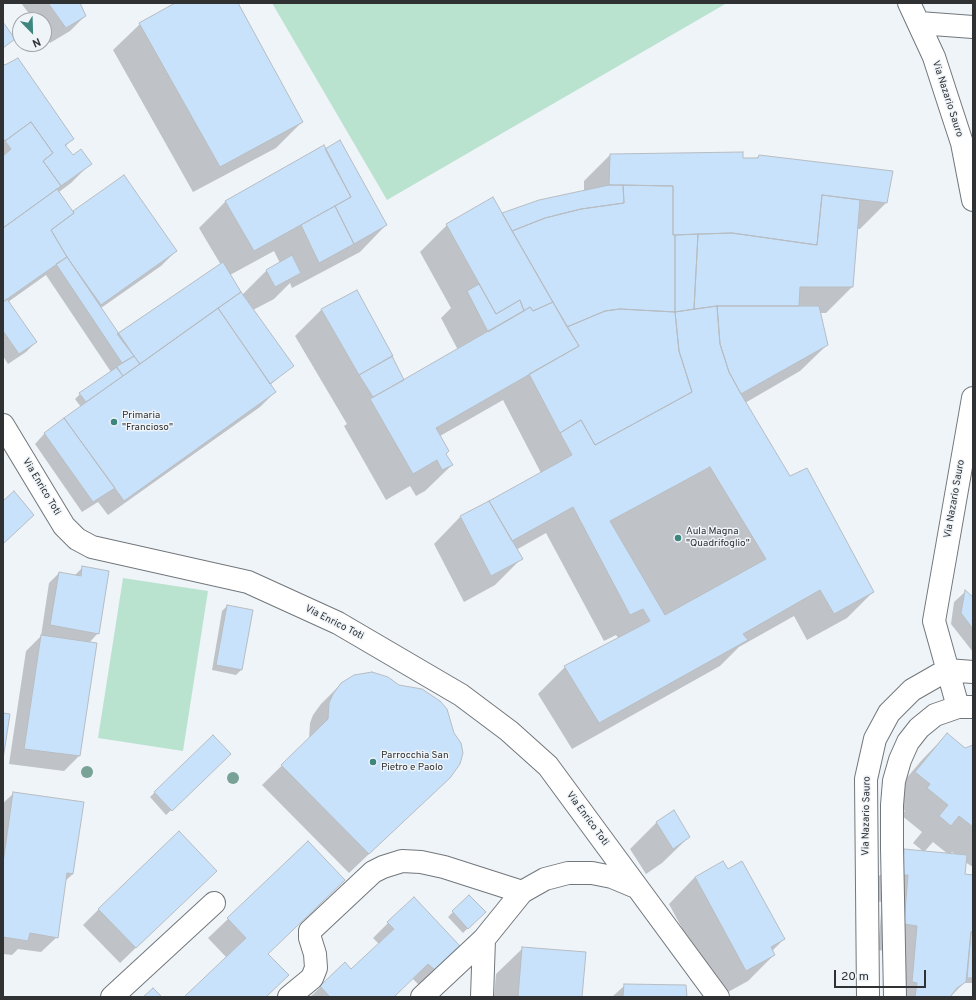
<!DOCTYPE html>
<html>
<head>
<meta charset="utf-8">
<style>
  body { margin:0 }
  #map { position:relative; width:976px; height:1000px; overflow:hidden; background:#eff4f9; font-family:Overpass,sans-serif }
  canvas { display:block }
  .frame { position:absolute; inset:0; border:4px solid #2f3133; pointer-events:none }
  .north { position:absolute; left:12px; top:12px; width:40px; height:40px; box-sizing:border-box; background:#eff4f9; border:1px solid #a2a6aa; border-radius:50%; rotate:157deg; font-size:11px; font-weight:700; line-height:16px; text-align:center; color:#2f3133 }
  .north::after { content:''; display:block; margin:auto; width:14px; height:18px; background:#3e857d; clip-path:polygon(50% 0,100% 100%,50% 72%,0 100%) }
  .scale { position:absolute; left:834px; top:970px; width:92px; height:18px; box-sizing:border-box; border:2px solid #2f3133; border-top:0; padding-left:5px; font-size:12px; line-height:14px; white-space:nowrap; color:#2f3133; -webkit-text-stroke:3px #eff4f9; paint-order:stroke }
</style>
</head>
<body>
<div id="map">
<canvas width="976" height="1000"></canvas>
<div class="frame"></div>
<div class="north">N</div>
<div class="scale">20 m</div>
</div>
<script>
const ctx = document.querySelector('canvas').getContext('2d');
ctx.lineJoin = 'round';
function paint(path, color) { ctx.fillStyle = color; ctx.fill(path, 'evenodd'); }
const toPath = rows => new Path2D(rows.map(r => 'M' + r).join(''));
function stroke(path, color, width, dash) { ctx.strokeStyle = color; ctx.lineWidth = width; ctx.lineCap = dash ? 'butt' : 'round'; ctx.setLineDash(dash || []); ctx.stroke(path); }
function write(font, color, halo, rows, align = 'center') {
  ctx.font = font + ' Overpass,sans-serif'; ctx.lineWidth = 3; ctx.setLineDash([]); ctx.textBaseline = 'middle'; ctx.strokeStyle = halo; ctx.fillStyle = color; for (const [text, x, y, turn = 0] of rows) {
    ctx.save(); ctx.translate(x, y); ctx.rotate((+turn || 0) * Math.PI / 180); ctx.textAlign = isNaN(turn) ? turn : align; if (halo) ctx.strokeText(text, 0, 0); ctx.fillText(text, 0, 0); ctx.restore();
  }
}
paint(toPath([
  [272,3,727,3,387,200],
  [123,578,208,591,183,751,98,738]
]), '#bae3cf');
paint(toPath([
  [21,3,79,3,85,16,70,31,50,43,44,35,44,20,34,20],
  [177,3,237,3,302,122,276,148,193,192,113,50,140,24],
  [3,64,72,139,65,147,72,156,90,164,71,183,59,192,73,212,124,177,176,251,161,266,101,308,115,335,221,265,199,228,225,202,323,147,386,225,360,252,292,288,290,283,274,299,253,310,293,365,270,385,275,392,260,407,108,515,98,502,82,512,35,444,45,433,81,407,75,399,80,394,111,372,46,275,8,302,36,342,26,352,8,364,3,356],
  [274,251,280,263,266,271,242,295,230,275],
  [611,154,742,159,755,159,759,156,886,203,860,229,857,229,852,287,826,313,819,313,827,345,800,371,745,403,790,477,873,592,847,618,807,640,794,616,739,647,720,666,572,749,538,694,565,667,619,639,616,635,604,641,546,533,516,550,522,558,495,585,464,602,434,544,460,517,541,473,503,400,440,436,445,454,452,465,425,491,416,496,410,486,386,500,344,426,347,424,295,336,321,310,391,357,404,381,458,350,441,318,451,308,420,252,447,225,502,215,584,191,584,181],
  [82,568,98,633,89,643,95,644,79,756,64,771,9,764,26,651,41,636,49,583,59,573,74,576],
  [965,592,973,598,973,652,951,624,954,602],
  [227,606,241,670,236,675,212,670,222,611],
  [362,674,378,674,449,778,349,873,262,785,309,739,310,723,313,715,321,704,341,684,348,679],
  [947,734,965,749,973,746,973,867,965,862,964,875,973,876,973,983,964,983,950,997,887,997,891,952,878,950,882,902,876,901,878,877,905,850,948,854,933,842,924,852,913,843,922,832,901,815,905,811,889,799,921,761],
  [952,852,956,855,950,854],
  [213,736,230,754,166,815,150,797],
  [14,793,73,874,65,881,57,937,41,952,18,949,12,955,3,954,3,803],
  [673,812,689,837,662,863,646,874,630,849,656,823],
  [695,877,784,939,772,951,774,955,748,981,719,997,669,904],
  [200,886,120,963,83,925,99,909],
  [469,896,484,912,463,933,448,917],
  [228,919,267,954,266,997,185,997,227,958,208,938],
  [388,923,444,961,419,985,412,978,393,997,310,997,345,964,351,970,379,944,373,938],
  [523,948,581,997,494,997,496,974],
  [625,985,686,997,612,997]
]), '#0003');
const building = toPath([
  [48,3,80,3,86,16,66,28,48,3],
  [175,3,238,3,303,122,220,167,139,23,175,3],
  [3,22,15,39,3,48,3,22],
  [18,58,74,139,65,145,73,155,81,149,92,164,61,186,43,161,53,153,31,122,5,141,3,138,3,63,5,65,18,58],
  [31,122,53,153,43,161,61,186,3,228,3,156,11,149,5,141,31,122],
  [340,140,387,225,354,244,335,206,351,197,325,149,340,140],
  [324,145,351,197,254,251,225,201,324,145],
  [743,152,743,158,758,158,759,155,893,171,887,203,822,195,817,245,732,233,673,235,673,186,609,185,610,154,743,152],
  [124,175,177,251,101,305,67,257,51,230,74,213,73,211,124,175],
  [609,185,623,185,624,203,581,209,545,218,512,231,502,213,539,200,609,185],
  [623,185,673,186,673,235,675,235,675,312,620,309,605,311,567,327,512,231,545,218,581,209,624,203,623,185],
  [57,189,74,213,51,230,67,257,3,302,3,228,57,189],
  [822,195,860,200,853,287,800,287,799,306,717,306,694,309,698,234,732,233,817,245,822,195],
  [493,197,502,213,553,302,533,311,530,307,524,311,520,300,496,314,446,224,493,197],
  [335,206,354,244,319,263,301,225,335,206],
  [698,234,694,309,675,312,675,235,698,234],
  [292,255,301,273,275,287,266,270,292,255],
  [67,257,134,356,122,363,56,264,67,257],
  [223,262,241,292,140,364,117,334,223,262],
  [479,284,496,314,520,300,524,311,488,332,467,291,479,284],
  [357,290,393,356,359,375,321,309,357,290],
  [241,292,294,366,270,384,218,308,241,292],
  [7,299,37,342,19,354,3,331,3,302,7,299],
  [553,302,579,346,436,428,449,451,446,454,453,465,442,470,437,460,413,474,370,399,530,307,533,311,553,302],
  [717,306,720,344,729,372,741,394,790,476,807,468,874,592,834,614,820,590,743,634,748,640,599,723,564,666,650,621,643,609,630,615,573,507,512,541,489,501,572,455,560,433,581,420,595,445,692,392,679,351,675,312,717,306],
  [717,306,819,306,828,345,741,394,729,372,720,344,717,306],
  [218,308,276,392,124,501,64,418,218,308],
  [620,309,675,312,679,351,692,392,595,445,581,420,560,433,529,374,579,346,567,327,605,311,620,309],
  [134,356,140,364,123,376,116,367,134,356],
  [392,356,404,380,373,397,359,375,392,356],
  [117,367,123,376,86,402,79,393,117,367],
  [64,418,115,488,93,502,44,433,64,418],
  [710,467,766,559,665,615,610,521,710,467],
  [14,491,34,515,3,544,3,501,14,491],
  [489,501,523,559,491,576,460,516,489,501],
  [82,566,109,571,99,634,50,625,59,572,81,576,82,566],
  [965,590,973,597,973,629,961,613,965,590],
  [227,605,253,610,242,670,216,665,227,605],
  [41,635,97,643,80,756,24,749,41,635],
  [372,672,388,677,399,685,422,689,440,701,447,709,454,733,461,743,463,753,460,764,450,778,369,854,281,765,328,719,329,703,333,694,341,683,354,675,372,672],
  [3,713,10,714,3,759,3,713],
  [947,733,965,748,973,745,973,827,959,816,951,826,939,816,948,805,927,788,930,784,915,772,947,733],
  [213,735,231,754,172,811,154,792,213,735],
  [13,792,84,802,73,874,67,873,58,938,30,933,28,941,3,937,3,863,13,792],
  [674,810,690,837,673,849,656,822,674,810],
  [179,831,217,871,136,948,98,909,179,831],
  [308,841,345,880,268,954,289,975,266,997,184,997,246,938,227,918,308,841],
  [904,849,967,855,965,874,973,875,973,932,971,932,966,982,957,988,950,997,915,997,917,983,912,982,917,926,904,924,908,875,902,875,904,849],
  [723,861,728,869,742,861,785,939,771,947,775,955,746,971,695,877,723,861],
  [469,895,486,912,468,929,452,911,469,895],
  [414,897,460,946,435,970,428,964,394,997,330,997,320,986,345,962,351,969,394,929,387,922,414,897],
  [971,932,973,932,973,978,967,978,971,932],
  [522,947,586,952,582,997,518,997,522,947],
  [624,984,686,985,687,997,623,997,624,984],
  [153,988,162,997,143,997,153,988]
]);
paint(building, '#c8e2fb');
stroke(building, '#b7bcc1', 1);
const minor = toPath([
  [909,3,934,57,945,91,962,143,973,200],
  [919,23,973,27],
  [3,425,64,526,77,539,92,547,248,582,338,623,461,695,509,731,548,766,718,997],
  [947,670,973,672],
  [958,707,934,621,973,398],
  [112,997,214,903],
  [289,997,312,978,316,968,315,954,310,938,310,931,373,872,383,867,402,861,421,862,444,867,522,892],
  [422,997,484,939,522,892,545,879,568,873,592,873,612,877,636,887],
  [482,997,484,939],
  [868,997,866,779,875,739,889,713,912,690,947,670],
  [895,997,892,848,892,805,894,781,900,760,908,742,919,728,935,715,958,707,973,707]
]);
stroke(minor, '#72777b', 24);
stroke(minor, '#fff', 22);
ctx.fillStyle = '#78a296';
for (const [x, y] of [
  [87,772],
  [233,778]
]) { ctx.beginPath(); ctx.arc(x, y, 6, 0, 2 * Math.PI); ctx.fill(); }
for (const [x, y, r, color] of [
  [114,422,4,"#3e857d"],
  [678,538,4,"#3e857d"],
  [373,762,4,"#3e857d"]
]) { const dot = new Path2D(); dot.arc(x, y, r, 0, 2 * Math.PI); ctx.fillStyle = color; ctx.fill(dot); stroke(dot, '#eff4f9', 1.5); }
write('10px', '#2f3133', '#eff4f9', [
  ["Via Nazario Sauro",947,99,72],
  ["Via Enrico Toti",41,487,59],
  ["Via Nazario Sauro",955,499,-80],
  ["Via Enrico Toti",334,623,27],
  ["Via Nazario Sauro",867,816,-89],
  ["Via Enrico Toti",587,819,54]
]);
write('10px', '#2f3133', '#eff4f9', [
  ["Primaria",122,416],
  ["\"Francioso\"",122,428],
  ["Aula Magna",686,532],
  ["\"Quadrifoglio\"",686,544],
  ["Parrocchia San",381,756],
  ["Pietro e Paolo",381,768]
], 'left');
</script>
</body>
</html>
